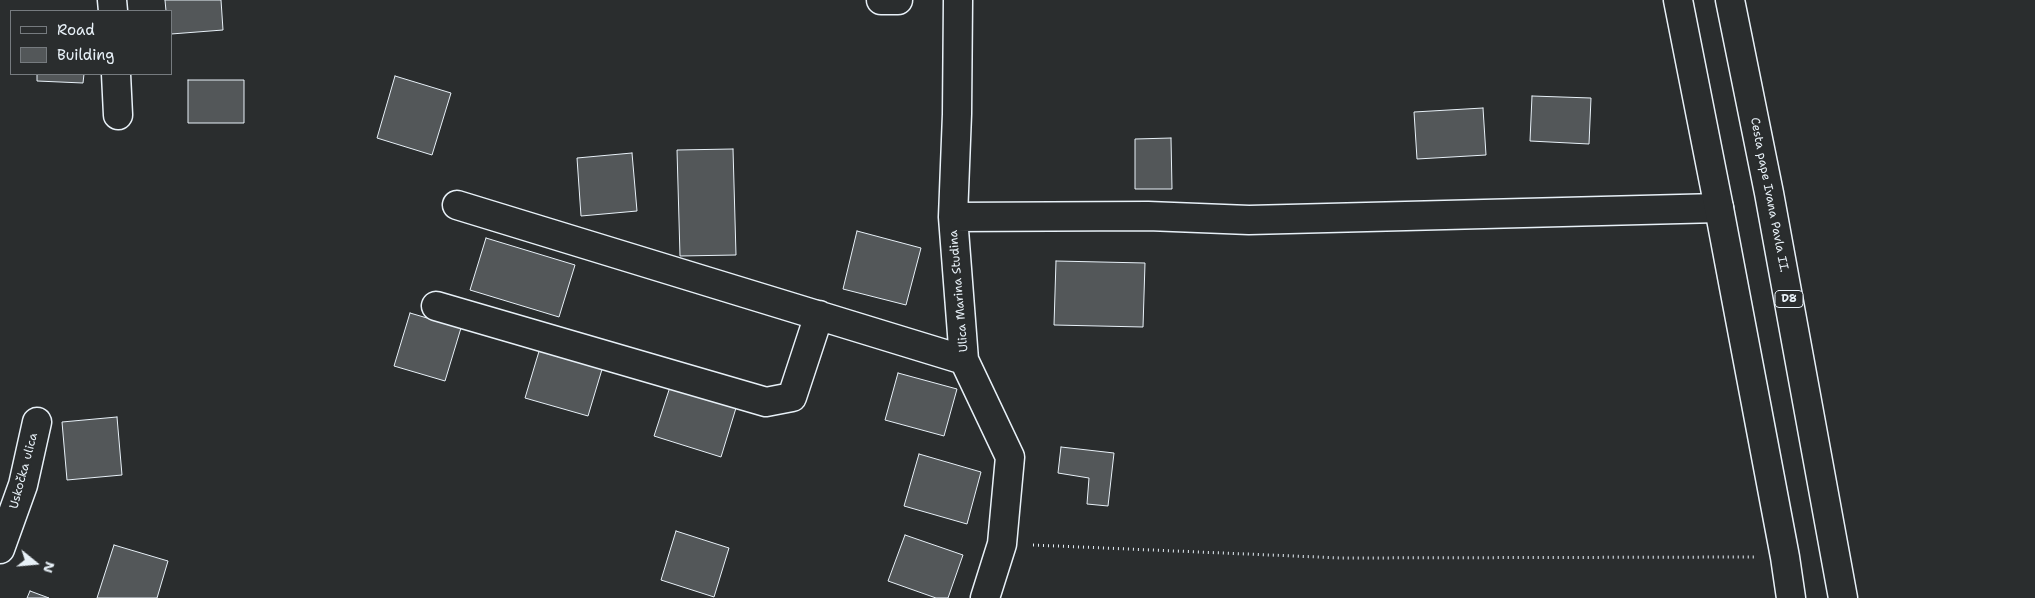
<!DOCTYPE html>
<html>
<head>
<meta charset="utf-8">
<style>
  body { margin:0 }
  #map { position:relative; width:2035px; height:598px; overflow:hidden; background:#2a2d2e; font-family:"Shantell Sans",sans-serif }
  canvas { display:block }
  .legend { position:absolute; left:10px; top:10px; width:162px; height:65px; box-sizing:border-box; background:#2a2d2e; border:1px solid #767b7f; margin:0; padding:6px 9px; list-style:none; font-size:15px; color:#e8f1f8 }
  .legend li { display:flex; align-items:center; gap:10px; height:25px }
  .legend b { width:25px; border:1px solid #767b7f }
  .north { position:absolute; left:10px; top:538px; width:50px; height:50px; -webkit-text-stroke:4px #2a2d2e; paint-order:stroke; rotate:107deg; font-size:14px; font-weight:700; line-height:20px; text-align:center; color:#e8f1f8 }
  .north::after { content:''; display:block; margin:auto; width:18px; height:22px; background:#e8f1f8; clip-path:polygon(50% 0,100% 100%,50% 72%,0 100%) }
</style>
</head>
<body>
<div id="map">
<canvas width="2035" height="598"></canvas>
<ul class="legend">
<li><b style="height:6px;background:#2a2d2e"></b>Road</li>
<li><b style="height:14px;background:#535759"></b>Building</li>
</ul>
<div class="north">N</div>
</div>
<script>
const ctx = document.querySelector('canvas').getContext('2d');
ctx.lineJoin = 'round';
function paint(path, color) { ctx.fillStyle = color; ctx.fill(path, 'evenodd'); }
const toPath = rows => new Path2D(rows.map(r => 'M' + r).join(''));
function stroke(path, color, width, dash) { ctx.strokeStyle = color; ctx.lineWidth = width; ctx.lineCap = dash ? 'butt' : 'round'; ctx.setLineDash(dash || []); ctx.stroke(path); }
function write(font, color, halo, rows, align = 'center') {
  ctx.font = font + ' "Shantell Sans",sans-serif'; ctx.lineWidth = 4; ctx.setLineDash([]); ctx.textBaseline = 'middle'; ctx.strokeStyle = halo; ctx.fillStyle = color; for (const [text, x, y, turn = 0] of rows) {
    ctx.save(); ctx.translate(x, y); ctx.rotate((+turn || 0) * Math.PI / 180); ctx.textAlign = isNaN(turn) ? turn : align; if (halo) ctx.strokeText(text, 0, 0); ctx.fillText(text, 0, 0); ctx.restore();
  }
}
const building = toPath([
  [165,0,221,0,223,30,171,34,171,11,166,11,165,0],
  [37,74,84,74,83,83,37,81,37,74],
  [395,76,451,93,432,155,377,138,395,76],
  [188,80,244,80,244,123,188,123,188,80],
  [1532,96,1591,98,1589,144,1530,141,1532,96],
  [1483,108,1486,155,1417,159,1414,112,1483,108],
  [1171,138,1172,189,1135,189,1135,139,1171,138],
  [733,149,736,255,680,256,677,150,733,149],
  [632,153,637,211,581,216,577,158,632,153],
  [857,231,921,248,906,305,843,289,857,231],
  [486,238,575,265,559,317,470,290,486,238],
  [1056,261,1145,263,1143,327,1054,325,1056,261],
  [410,313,461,328,445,381,394,366,410,313],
  [540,348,603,366,588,416,525,398,540,348],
  [898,373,957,389,944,436,885,420,898,373],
  [670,387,736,408,721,457,654,436,670,387],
  [117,417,122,475,67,480,62,422,117,417],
  [1061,447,1114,453,1108,506,1087,504,1089,478,1058,473,1061,447],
  [919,454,981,472,967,524,904,506,919,454],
  [676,531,729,548,714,597,661,580,676,531],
  [905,535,963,555,948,598,936,598,888,581,905,535],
  [114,545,168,561,157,598,97,598,114,545],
  [30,591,49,598,27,598,30,591]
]);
paint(building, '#535759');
stroke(building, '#e8f1f8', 1);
const minor = toPath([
  [112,0,113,11],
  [881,0,898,0],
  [958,0,957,114,953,217,964,360,1010,457,1002,544,985,598],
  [116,74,118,115],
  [457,205,964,360],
  [953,217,1148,216,1249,220,1719,208],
  [436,306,766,402,792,397,819,315],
  [0,549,23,485,37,422]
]);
const major = toPath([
  [1678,0,1719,208,1785,557,1791,598],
  [1730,0,1769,193,1843,598]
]);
stroke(minor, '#e8f1f8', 31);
stroke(major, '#e8f1f8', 31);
stroke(toPath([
  [1033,545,1341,558,1754,557]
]), '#e8f1f8', 3, [1, 4]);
stroke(minor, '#2a2d2e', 28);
stroke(major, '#2a2d2e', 28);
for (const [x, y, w] of [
  [1789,299,28]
]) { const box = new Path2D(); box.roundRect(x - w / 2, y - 8.5, w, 17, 4); ctx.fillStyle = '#2a2d2e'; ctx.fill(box); stroke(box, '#e8f1f8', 1); }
write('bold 11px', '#e8f1f8', null, [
  ["D8",1789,299]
]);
write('12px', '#e8f1f8', '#2a2d2e', [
  ["Cesta pape Ivana Pavla II.",1769,195,79],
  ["Ulica Marina Studina",959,291,-95],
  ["Uskočka ulica",24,471,-75]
]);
</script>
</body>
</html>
